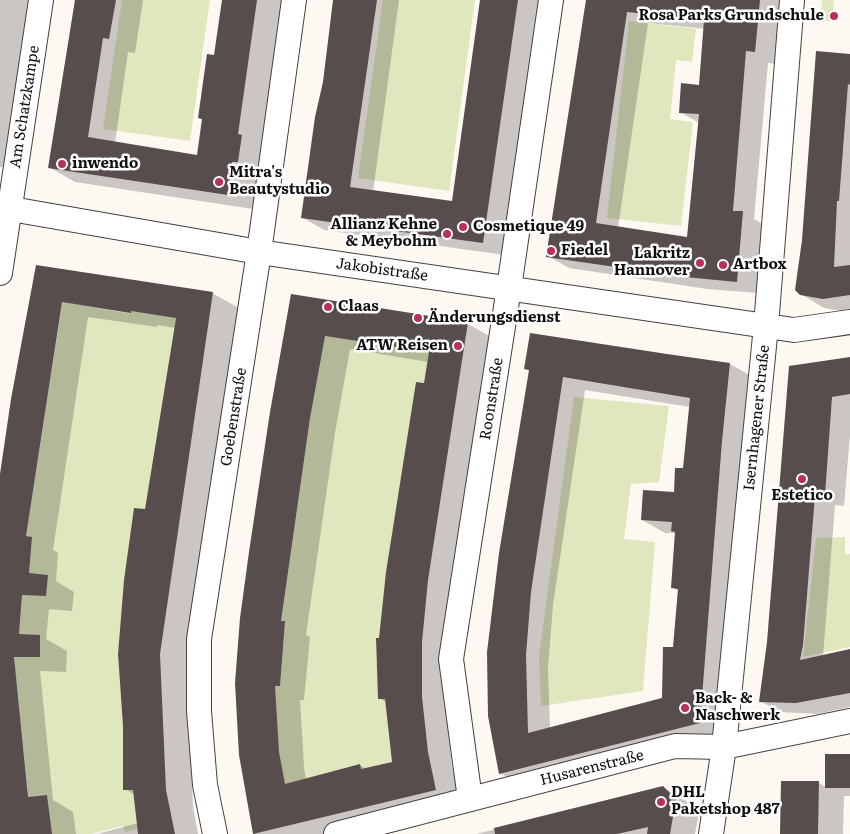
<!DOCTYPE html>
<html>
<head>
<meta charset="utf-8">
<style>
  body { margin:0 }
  canvas { display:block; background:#fef8f3 }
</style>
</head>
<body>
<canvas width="850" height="834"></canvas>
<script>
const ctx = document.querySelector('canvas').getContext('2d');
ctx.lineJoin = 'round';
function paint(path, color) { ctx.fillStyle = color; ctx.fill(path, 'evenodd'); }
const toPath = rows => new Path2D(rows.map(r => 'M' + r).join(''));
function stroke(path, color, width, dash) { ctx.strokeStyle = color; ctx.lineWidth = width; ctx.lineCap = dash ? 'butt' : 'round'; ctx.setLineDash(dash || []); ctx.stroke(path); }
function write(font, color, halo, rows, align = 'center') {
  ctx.font = font + ' Literata,serif'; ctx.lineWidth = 5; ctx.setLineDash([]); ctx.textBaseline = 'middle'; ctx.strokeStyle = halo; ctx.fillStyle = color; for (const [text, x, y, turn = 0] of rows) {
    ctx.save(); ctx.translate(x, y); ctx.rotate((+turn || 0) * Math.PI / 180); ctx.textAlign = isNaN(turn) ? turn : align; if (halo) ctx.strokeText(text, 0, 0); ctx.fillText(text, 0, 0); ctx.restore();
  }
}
paint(toPath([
  [122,0,210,0,190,141,103,129],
  [383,0,475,0,449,191,358,178],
  [822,0,834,0,832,21,820,21],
  [629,21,696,29,692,62,676,60,670,119,693,122,681,226,607,218],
  [63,299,70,303,119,312,130,314,131,311,176,315,145,509,134,508,124,581,118,654,123,726,124,790,133,790,137,829,125,832,123,826,91,834,33,834,50,819,47,795,24,797,28,791,14,664,15,657,40,657,40,635,19,634,22,601,20,595,46,596,48,575,29,573,32,537,26,536],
  [318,335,429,352,424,383,416,382,386,574,379,638,376,638,378,699,385,699,392,762,361,769,359,764,297,781,281,789,275,686,280,686,285,622,281,621,310,418,319,365],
  [574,397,669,406,659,482,631,484,624,539,655,542,643,691,541,706,539,656],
  [845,537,845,554,850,554,850,647,803,657,816,538]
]), '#e0e7be');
paint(toPath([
  [0,0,36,0,6,168,0,167],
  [75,0,143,0,135,53,128,52,115,143,198,156,203,120,199,118,215,57,223,0,284,0,253,209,75,182,49,167],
  [335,0,399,0,373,192,453,203,481,0,541,0,505,255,324,230,303,218],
  [586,0,782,0,776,64,768,63,754,219,764,225,758,293,707,289,569,268,548,256],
  [648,23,705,29,700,86,680,112,699,123,689,238,618,228],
  [850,55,850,311,847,312,824,308,801,294],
  [37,266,212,293,239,308,187,670,193,806,198,834,97,834,138,823,135,795,125,789,146,510,176,328,157,325,157,327,88,317,53,550,58,553,56,581,74,592,72,611,49,609,46,639,67,651,66,672,40,671,53,800,73,812,76,834,0,834,0,480],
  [292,296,468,324,493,338,447,712,452,767,461,804,338,834,254,834,241,755],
  [350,349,428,362,380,639,379,698,386,702,394,762,366,769,360,765,306,780,304,767,300,700,304,700,310,637,306,635,335,433],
  [666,356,730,364,753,377,722,736,522,786,500,773,530,371,526,369],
  [585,390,690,407,684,469,675,493,642,520,665,533,676,533,672,587,679,591,674,649,663,699,550,729,548,668,553,605],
  [790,367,850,369,850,435,844,506,835,505,823,656,850,651,850,707,817,714,780,712,760,701,768,642],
  [850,755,850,796,844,796,843,834,781,834,782,782,819,783,826,787],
  [662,787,686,801,699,813,695,834,476,834]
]), '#0003');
paint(toPath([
  [75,0,116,0,109,39,103,38,88,137,197,155,202,119,198,118,207,54,214,55,222,0,257,0,238,134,242,135,238,162,232,162,228,195,48,168],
  [333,0,377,0,350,187,452,201,480,0,518,0,483,243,301,218,315,117,323,82],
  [586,0,760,0,755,52,746,51,733,211,743,211,737,282,685,277,546,257],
  [627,12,704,20,699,85,681,83,679,113,699,114,687,237,596,223],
  [816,51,850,54,850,85,848,84,839,201,837,201,834,267,850,265,850,295,823,299,800,295,795,290,802,240],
  [36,265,213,292,160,654,166,790,175,834,138,834,133,790,123,790,123,726,118,654,124,580,134,508,145,509,176,318,131,311,131,313,62,302,26,536,32,537,29,573,48,575,46,596,22,595,19,634,40,635,40,657,14,657,28,797,47,795,52,834,0,834,0,474,11,399],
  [291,294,468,322,428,580,422,642,422,697,428,752,436,790,253,834,239,755,235,683,240,618,249,552,270,412],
  [325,336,429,352,424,383,416,382,386,572,379,638,376,638,378,699,385,699,392,762,361,769,360,764,285,784,279,752,275,686,280,686,285,621,281,621,310,418],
  [530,333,667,354,730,363,722,441,700,723,499,774,488,716,487,652,499,553,529,370,524,369],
  [563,377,690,398,683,468,675,468,674,492,643,490,641,520,672,522,671,531,675,532,671,588,678,589,673,647,663,647,662,698,528,733,526,655,531,592],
  [850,357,850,394,832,397,825,495,815,495,803,645,800,660,850,649,850,693,796,703,759,702,767,642,789,366],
  [825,754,850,754,850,788,825,788],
  [781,781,819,781,818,834,780,834],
  [663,786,676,799,670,834,647,834,648,827,617,834,495,834,494,828]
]), '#574d4c');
const minor = toPath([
  [0,207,259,252,794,330,850,322],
  [0,273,41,0],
  [470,799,451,659,509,288,551,0],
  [215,834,205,785,199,711,199,639,259,252,294,0],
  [336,834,675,746,724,747,850,721],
  [711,834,724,747,766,326,792,0]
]);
stroke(minor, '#424242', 26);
stroke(minor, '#fff', 24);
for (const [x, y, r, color] of [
  [834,16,5,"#b7305f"],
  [62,164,5,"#b7305f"],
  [219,182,5,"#b7305f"],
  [463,227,5,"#b7305f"],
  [447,234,5,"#b7305f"],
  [551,251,5,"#b7305f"],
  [700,263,5,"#b7305f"],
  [723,265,5,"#b7305f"],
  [328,307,5,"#b7305f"],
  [418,318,5,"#b7305f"],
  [458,346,5,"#b7305f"],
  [802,479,5,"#b7305f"],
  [685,708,5,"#b7305f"],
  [661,802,5,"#b7305f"]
]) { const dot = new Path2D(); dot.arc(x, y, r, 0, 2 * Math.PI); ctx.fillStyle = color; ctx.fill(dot); stroke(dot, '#fff', 2); }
write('bold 15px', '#0f0f0f', '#fff', [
  ["Rosa Parks Grundschule",824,16,"right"],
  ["inwendo",72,164],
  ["Mitra's",229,173],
  ["Beautystudio",229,190],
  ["Allianz Kehne",437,225,"right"],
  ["& Meybohm",437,242,"right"],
  ["Cosmetique 49",473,227],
  ["Fiedel",561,251],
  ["Lakritz",690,254,"right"],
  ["Hannover",690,271,"right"],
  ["Artbox",733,265],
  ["Claas",338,307],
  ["Änderungsdienst",428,318],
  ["ATW Reisen",448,346,"right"],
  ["Estetico",802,496,"center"],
  ["Back- &",695,699],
  ["Naschwerk",695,716],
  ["DHL",671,793],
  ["Paketshop 487",671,810]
], 'left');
write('15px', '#0f0f0f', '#fff', [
  ["Am Schatzkampe",25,107,-81],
  ["Jakobistraße",382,270,8],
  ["Roonstraße",492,399,-81],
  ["Goebenstraße",234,417,-81],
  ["Isernhagener Straße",757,418,-84],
  ["Husarenstraße",592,768,-14]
]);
</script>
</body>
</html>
